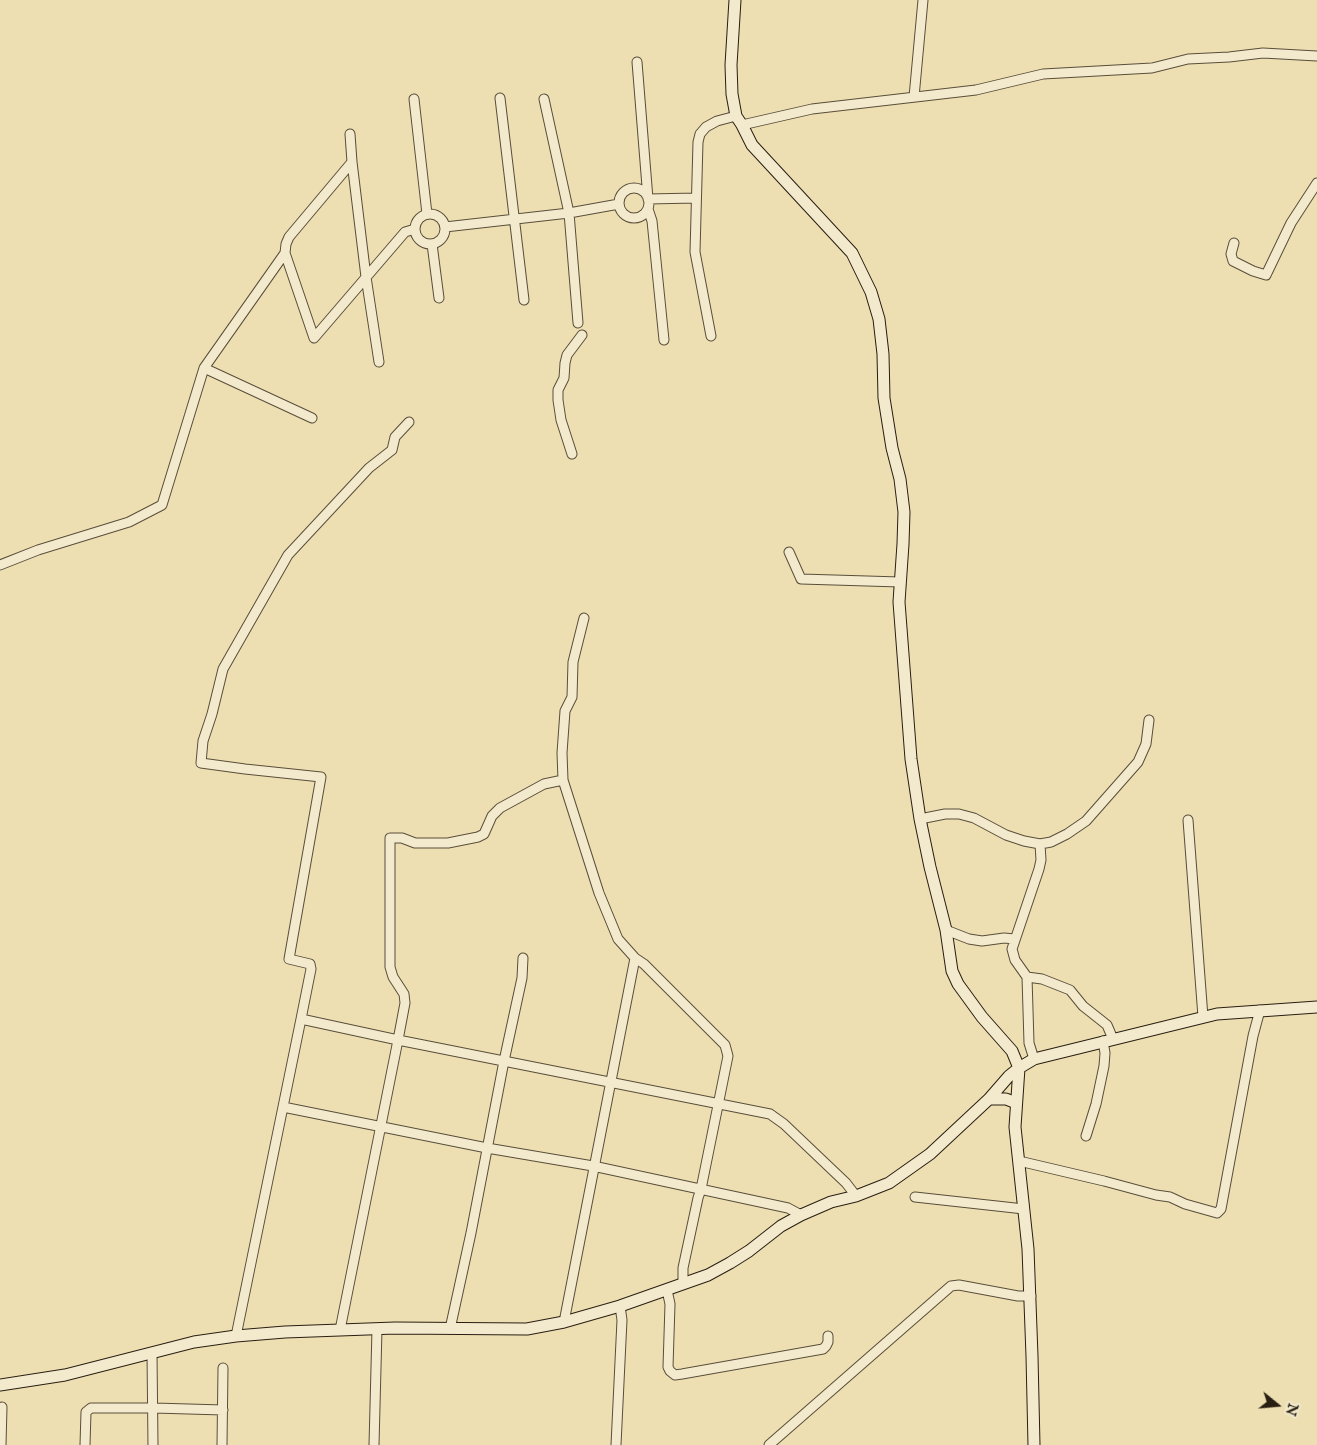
<!DOCTYPE html>
<html>
<head>
<meta charset="utf-8">
<style>
  body { margin:0 }
  #map { position:relative; width:1317px; height:1445px; overflow:hidden; background:#eddfb2; font-family:"IM FELL English",serif }
  canvas { display:block }
  .north { position:absolute; left:1252px; top:1380px; width:50px; height:50px; -webkit-text-stroke:4px #f3eacd; paint-order:stroke; rotate:107deg; font-size:14px; font-weight:700; line-height:20px; text-align:center; color:#281e12 }
  .north::after { content:''; display:block; margin:auto; width:18px; height:22px; background:#281e12; clip-path:polygon(50% 0,100% 100%,50% 72%,0 100%) }
</style>
</head>
<body>
<div id="map">
<canvas width="1317" height="1445"></canvas>
<div class="north">N</div>
</div>
<script>
const ctx = document.querySelector('canvas').getContext('2d');
ctx.lineJoin = 'round';
const toPath = rows => new Path2D(rows.map(r => 'M' + r).join(''));
function stroke(path, color, width, dash) { ctx.strokeStyle = color; ctx.lineWidth = width; ctx.lineCap = dash ? 'butt' : 'round'; ctx.setLineDash(dash || []); ctx.stroke(path); }
const street = toPath([
  [637,62,648,199,696,198],
  [914,97,923,0],
  [500,98,524,300],
  [414,99,427,214],
  [544,99,569,213,578,323],
  [742,125,812,109,976,90,1043,74,1152,68,1188,59,1229,57,1263,53,1317,56],
  [350,134,352,162,366,277,379,362],
  '619 203a15 15 0 1 1 30 0a15 15 0 1 1-30 0Z',
  [648,209,652,221,664,340],
  '415 229a15 15 0 1 1 30 0a15 15 0 1 1-30 0Z',
  [445,227,569,213,619,204],
  [1234,243,1231,254,1233,261,1253,271,1266,275,1291,223,1317,183],
  [432,244,439,298],
  [285,253,314,338,405,232,415,229],
  [711,336,695,252,698,142,700,134,706,127,717,121,736,116],
  [204,368,312,418],
  [572,454,561,420,558,400,558,390,564,378,565,363,567,355,582,335],
  [789,552,801,579,900,582],
  [0,565,38,550,129,522,162,505,204,368,285,253,286,244,289,237,352,162],
  [584,618,573,662,572,697,565,711,562,753,563,780,599,893,618,939,635,958,644,964,725,1045,728,1056,701,1189,698,1198,683,1268,683,1284],
  [920,819,945,814,959,814,974,818,1006,835,1024,841,1040,844,1051,842,1067,834,1086,821,1138,762,1146,744,1149,720],
  [1188,820,1203,1017],
  [946,930,969,939,982,941,1004,938,1015,939],
  [1027,977,1042,979,1070,990,1083,1006,1107,1025,1113,1039],
  [301,1019,311,969,310,964,289,959,321,777,245,769,201,763,203,741,212,714,223,669,288,555,369,468,392,450,395,437,409,422],
  [1034,1059,1029,1043,1027,977,1015,960,1012,949,1039,869,1041,860,1040,844],
  [283,1107,487,1148,593,1166,788,1208,801,1215],
  [1086,1136,1096,1104,1104,1066,1105,1053,1103,1041],
  [1019,1161,1104,1181,1156,1195,1170,1197,1185,1204,1217,1213,1221,1209,1253,1036,1260,1010],
  [915,1197,1024,1209],
  [667,1290,670,1304,668,1367,670,1371,675,1375,682,1374,823,1349,826,1346,828,1342,828,1336],
  [564,1322,635,958],
  [450,1329,471,1233,504,1061,522,978,523,958],
  [340,1330,398,1040,770,1114,784,1124,846,1183,856,1196],
  [236,1336,301,1019,398,1040,405,1003,404,994,393,977,390,967,390,838,402,838,415,843,448,843,478,837,484,834,492,816,500,808,544,784,563,780],
  [152,1353,153,1445],
  [1,1445,2,1407],
  [85,1445,86,1412,91,1408,154,1408,223,1410],
  [222,1445,223,1368],
  [374,1445,377,1329],
  [616,1445,622,1320,620,1306],
  [769,1445,951,1286,959,1285,1018,1296,1031,1296]
]);
const secondary = toPath([
  [735,0,731,65,732,94,736,116,742,125,752,145,852,253,871,292,879,319,883,354,884,398,892,448,900,479,904,512,903,544,899,602,911,759,920,819,930,867,946,930,952,971,958,984,982,1017,1012,1051,1019,1068,1015,1127,1028,1249,1032,1356,1034,1445],
  [989,1099,1006,1099,1016,1103],
  [0,1385,65,1375,194,1342,236,1336,285,1332,395,1328,527,1329,564,1322,620,1306,708,1275,730,1263,749,1251,781,1226,801,1215,831,1202,856,1196,889,1183,930,1154,989,1099,1009,1076,1019,1068,1034,1059,1217,1014,1317,1007]
]);
stroke(street, '#594e3a', 11);
stroke(secondary, '#281e12', 13);
stroke(street, '#f3eacd', 9);
stroke(secondary, '#f3eacd', 11);
</script>
</body>
</html>
